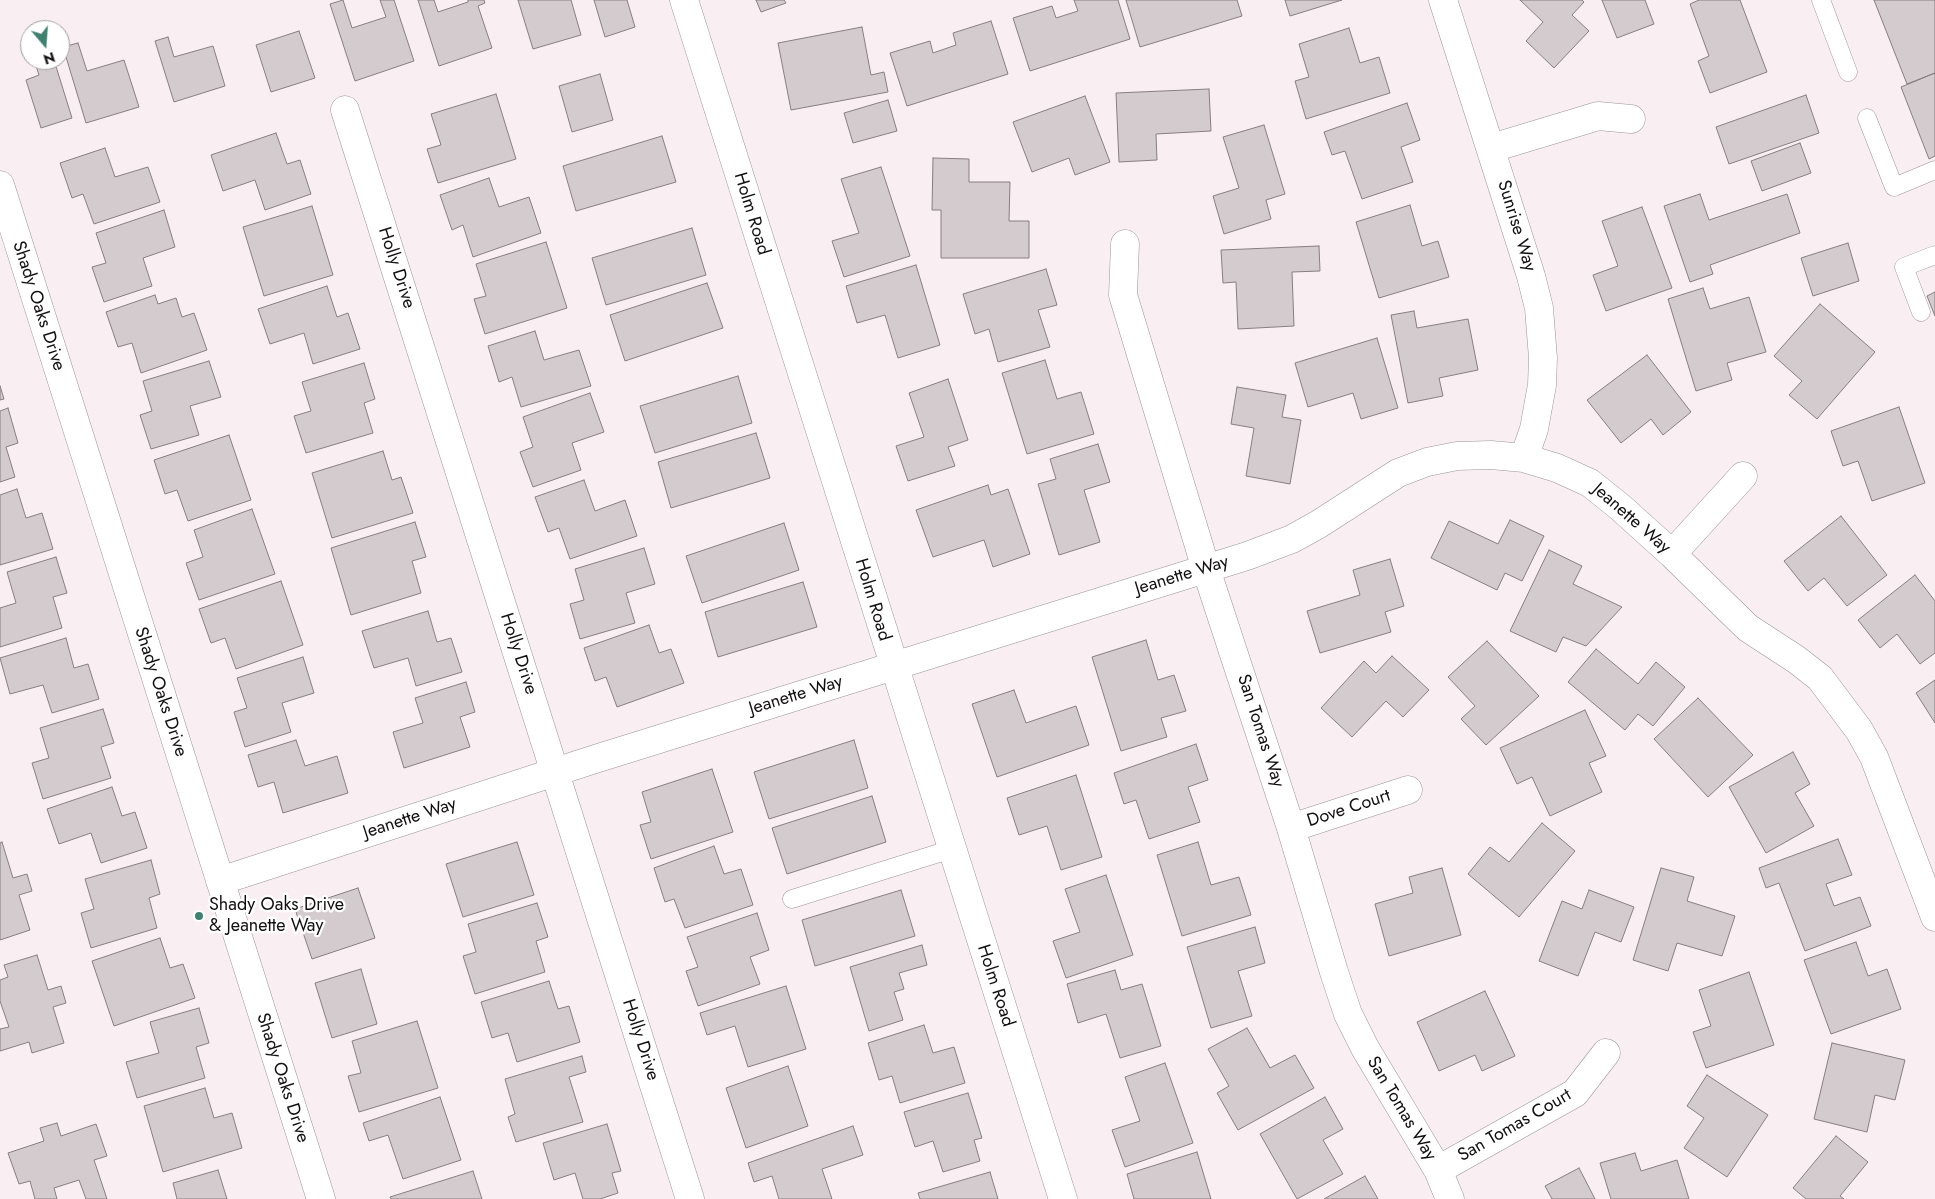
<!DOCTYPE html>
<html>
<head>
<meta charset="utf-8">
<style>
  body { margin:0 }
  #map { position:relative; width:1935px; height:1199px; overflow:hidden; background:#f9eff3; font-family:Jost,sans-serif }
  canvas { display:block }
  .north { position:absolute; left:20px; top:20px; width:50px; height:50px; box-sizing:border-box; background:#fff; border:1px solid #a09f9f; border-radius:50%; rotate:162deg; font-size:14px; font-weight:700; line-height:20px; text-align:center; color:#120f10 }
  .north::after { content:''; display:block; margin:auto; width:18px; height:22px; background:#3f8171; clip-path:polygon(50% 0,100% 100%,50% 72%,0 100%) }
</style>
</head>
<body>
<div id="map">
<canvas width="1935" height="1199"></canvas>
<div class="north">N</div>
</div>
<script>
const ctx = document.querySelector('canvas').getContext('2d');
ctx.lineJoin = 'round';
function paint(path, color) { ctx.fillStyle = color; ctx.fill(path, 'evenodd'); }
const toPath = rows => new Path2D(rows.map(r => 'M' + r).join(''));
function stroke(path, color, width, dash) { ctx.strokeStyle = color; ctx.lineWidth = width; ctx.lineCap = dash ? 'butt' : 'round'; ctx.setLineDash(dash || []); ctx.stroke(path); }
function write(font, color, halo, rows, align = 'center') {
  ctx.font = font + ' Jost,sans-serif'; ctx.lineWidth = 4.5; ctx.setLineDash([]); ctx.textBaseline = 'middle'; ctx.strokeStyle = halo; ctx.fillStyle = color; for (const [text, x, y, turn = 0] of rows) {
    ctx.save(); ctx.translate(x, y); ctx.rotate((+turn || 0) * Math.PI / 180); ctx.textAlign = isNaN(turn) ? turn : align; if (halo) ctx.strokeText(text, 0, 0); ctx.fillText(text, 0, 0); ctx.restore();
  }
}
const building = toPath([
  [343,0,352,28,386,17,380,0,394,0,414,61,355,81,330,4,343,0],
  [418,0,434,0,438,12,468,2,468,0,484,0,485,3,478,6,492,48,439,66,418,0],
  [518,0,571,0,581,35,533,49,518,0],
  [594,0,627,0,635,27,605,37,594,0],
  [756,0,784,0,786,3,761,12,756,0],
  [1074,0,1118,0,1130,39,1030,71,1013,18,1052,6,1056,18,1078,11,1074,0],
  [1126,0,1237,0,1242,16,1140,47,1126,0],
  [1285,0,1342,0,1290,16,1285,0],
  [1520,0,1582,0,1584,2,1572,15,1589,31,1554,68,1526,41,1543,22,1520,0],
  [1602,0,1645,0,1654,24,1617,38,1602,0],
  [1699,0,1740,0,1767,72,1710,93,1698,61,1709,56,1690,4,1699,0],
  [1874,0,1935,0,1935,73,1907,84,1874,0],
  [991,21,1008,74,907,106,890,53,930,41,933,53,956,45,953,33,991,21],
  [862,27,871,75,884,72,888,92,791,110,778,43,862,27],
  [1349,28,1360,63,1379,57,1390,93,1306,119,1295,81,1309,77,1299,44,1349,28],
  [299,31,315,78,271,92,256,45,299,31],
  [168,37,174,57,213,46,225,86,174,102,155,41,168,37],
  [78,43,87,71,124,60,139,107,86,123,63,47,78,43],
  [34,60,54,60,72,118,41,128,26,80,39,75,34,60],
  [1935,73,1935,156,1929,159,1901,87,1935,73],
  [600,74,613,120,572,132,559,86,600,74],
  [1209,89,1211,131,1156,134,1157,160,1119,162,1116,93,1209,89],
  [496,94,516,159,438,183,427,149,441,145,431,114,496,94],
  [1806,95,1819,133,1729,164,1716,127,1806,95],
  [1085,96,1110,162,1075,175,1069,158,1032,172,1013,122,1085,96],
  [888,100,897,131,853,143,844,113,888,100],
  [1407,103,1420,140,1401,147,1413,182,1362,199,1345,151,1332,155,1324,132,1407,103],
  [1264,125,1285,194,1266,200,1271,219,1224,234,1213,196,1239,188,1223,137,1264,125],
  [276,133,287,164,300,160,311,194,265,210,255,180,223,191,211,155,276,133],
  [662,136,676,182,576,211,563,166,662,136],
  [1800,143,1811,173,1762,191,1751,161,1800,143],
  [105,148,115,177,148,167,160,202,94,224,83,194,72,198,60,163,105,148],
  [933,158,969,159,969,182,1010,182,1009,221,1029,221,1029,258,941,258,941,210,932,210,933,158],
  [881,167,910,256,844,277,832,241,859,233,841,179,881,167],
  [489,178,499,207,529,197,541,233,473,257,463,225,452,230,440,195,489,178],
  [1700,194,1709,220,1787,194,1800,233,1710,265,1713,274,1690,282,1664,206,1700,194],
  [1410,205,1422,246,1438,241,1449,277,1379,298,1356,222,1410,205],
  [312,206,333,275,264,296,243,227,312,206],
  [1642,207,1672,288,1606,311,1593,275,1618,266,1602,221,1642,207],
  [164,210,175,247,143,258,152,286,104,302,92,267,106,263,96,233,164,210],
  [692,228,706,275,606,305,592,258,692,228],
  [546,242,567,308,485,334,474,299,486,296,476,264,546,242],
  [1848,243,1859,281,1813,296,1801,258,1848,243],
  [1319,246,1320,271,1292,272,1294,326,1238,329,1236,282,1223,283,1221,250,1319,246],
  [916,265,940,345,898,358,885,315,857,323,846,286,916,265],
  [1046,269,1057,305,1038,310,1050,347,998,362,989,329,975,334,963,294,1046,269],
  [707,283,723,328,625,361,610,315,707,283],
  [327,286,337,317,348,313,360,349,313,364,304,333,270,344,258,309,327,286],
  [1703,288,1710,309,1749,297,1766,352,1727,363,1732,380,1696,391,1668,299,1703,288],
  [1935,292,1935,316,1927,296,1935,292],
  [155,295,158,304,176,298,182,317,194,313,207,350,141,373,132,343,118,347,106,312,155,295],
  [1820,304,1875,352,1817,419,1789,395,1802,381,1774,356,1820,304],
  [1414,311,1417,328,1468,319,1478,370,1439,378,1443,396,1408,403,1391,315,1414,311],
  [535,331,544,360,579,350,591,386,521,407,512,377,499,382,488,346,535,331],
  [1377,338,1398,408,1361,419,1353,393,1308,407,1295,363,1377,338],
  [1647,355,1691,412,1663,435,1651,419,1621,443,1587,400,1647,355],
  [1045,360,1057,399,1081,392,1094,434,1027,454,1002,373,1045,360],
  [209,361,221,397,190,406,199,435,151,449,140,415,152,411,143,381,209,361],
  [364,363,375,399,364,403,373,433,306,453,294,416,311,411,302,382,364,363],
  [738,376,752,423,655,453,640,406,738,376],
  [948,379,968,440,948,447,955,466,908,481,896,446,924,437,909,393,948,379],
  [0,386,4,399,0,400,0,386],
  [1237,387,1286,395,1282,417,1301,420,1290,484,1246,476,1254,428,1231,424,1237,387],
  [590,393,604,432,572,443,581,470,533,487,520,452,533,447,523,417,590,393],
  [1899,407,1925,483,1872,501,1858,461,1843,466,1831,431,1899,407],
  [8,408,18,443,6,447,15,477,0,482,0,411,8,408],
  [756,433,770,478,671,508,658,462,756,433],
  [229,435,251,500,188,521,177,490,165,494,154,460,229,435],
  [1098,444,1110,482,1084,490,1100,542,1059,555,1038,484,1056,479,1050,459,1098,444],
  [383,451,392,480,401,477,413,513,332,538,312,473,383,451],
  [584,480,595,511,625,500,637,536,570,559,559,528,548,532,535,497,584,480],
  [988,485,991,495,1008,489,1030,554,993,567,984,540,933,557,916,510,988,485],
  [17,489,26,518,42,513,53,549,0,565,0,495,17,489],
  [252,509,275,574,199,600,186,563,203,557,194,530,252,509],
  [1841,516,1887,575,1847,606,1824,578,1808,591,1784,561,1841,516],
  [1510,520,1544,536,1522,581,1505,573,1497,590,1431,558,1449,521,1498,544,1510,520],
  [415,522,426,557,412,561,421,593,351,615,331,548,415,522],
  [784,523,799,570,702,603,686,556,784,523],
  [644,548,655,584,626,593,635,623,580,639,570,604,584,600,575,569,644,548],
  [1549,550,1582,566,1573,584,1622,607,1586,646,1563,637,1556,652,1510,631,1549,550],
  [56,557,67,593,53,597,62,628,0,647,0,608,16,603,7,572,56,557],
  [1390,559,1404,606,1385,612,1391,632,1320,653,1307,611,1360,595,1353,570,1390,559],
  [1915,575,1935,601,1935,653,1920,664,1897,634,1880,648,1858,620,1915,575],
  [281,581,303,645,236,669,225,638,211,643,199,609,281,581],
  [803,582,817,627,718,657,705,612,803,582],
  [428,611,437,642,451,638,462,672,416,686,408,658,374,668,362,631,428,611],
  [649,625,659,653,671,649,684,683,617,707,606,677,595,681,584,648,649,625],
  [66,638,74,668,88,664,99,699,52,713,43,685,10,694,0,658,66,638],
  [1146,640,1158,680,1174,675,1186,711,1161,718,1167,737,1121,751,1092,657,1146,640],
  [1487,641,1539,696,1486,745,1461,719,1475,706,1448,677,1487,641],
  [1596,649,1638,684,1656,662,1685,687,1653,726,1638,714,1625,730,1568,682,1596,649],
  [1392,656,1429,690,1403,717,1386,701,1352,737,1321,708,1364,661,1376,673,1392,656],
  [303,657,314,693,282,703,291,732,245,747,234,712,247,708,237,678,303,657],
  [1935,680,1935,723,1916,693,1935,680],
  [466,682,475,712,460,717,470,747,404,768,393,732,423,723,415,698,466,682],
  [1014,690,1026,723,1076,706,1089,745,997,777,972,704,1014,690],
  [1698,698,1753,755,1708,797,1654,739,1698,698],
  [103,709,114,743,101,747,111,778,43,799,32,763,49,758,40,728,103,709],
  [1585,710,1606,756,1589,763,1602,792,1550,816,1532,777,1517,784,1500,748,1585,710],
  [296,740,305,766,337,756,348,793,283,813,274,782,258,787,248,755,296,740],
  [854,740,868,788,769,819,754,772,854,740],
  [1196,744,1208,780,1188,787,1200,822,1149,839,1136,800,1124,804,1114,773,1196,744],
  [1793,752,1810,784,1795,793,1814,826,1766,853,1729,787,1793,752],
  [712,769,733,832,651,859,640,825,651,822,642,792,712,769],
  [1076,775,1102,857,1061,870,1047,826,1019,835,1007,798,1076,775],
  [112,787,122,816,135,812,147,848,101,863,91,833,59,844,47,809,112,787],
  [872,796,886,842,787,874,772,828,872,796],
  [1542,823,1575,851,1519,917,1468,874,1490,847,1509,862,1542,823],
  [1838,839,1852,875,1826,884,1834,906,1860,897,1871,926,1805,951,1779,883,1766,888,1759,868,1838,839],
  [2,842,13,878,27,874,32,891,19,895,30,930,0,940,0,843,2,842],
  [517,842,534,895,463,917,446,864,517,842],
  [1198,842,1211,885,1239,877,1251,915,1182,936,1157,855,1198,842],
  [714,846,724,874,741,869,753,905,685,928,674,899,665,902,654,868,714,846],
  [151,860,160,894,149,898,157,928,91,948,81,913,94,909,85,879,151,860],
  [1442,868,1461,935,1389,956,1375,904,1413,893,1409,877,1442,868],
  [1661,868,1694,877,1687,901,1735,916,1722,956,1677,943,1668,971,1633,960,1661,868],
  [1106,875,1133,955,1066,978,1053,941,1080,932,1065,889,1106,875],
  [358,888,375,938,312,959,295,909,358,888],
  [901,890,915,936,815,966,802,920,901,890],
  [1589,890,1634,907,1621,942,1595,932,1578,976,1539,961,1562,901,1582,909,1589,890],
  [537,903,548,937,536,941,545,972,475,994,463,956,476,952,468,924,537,903],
  [757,913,769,950,750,957,760,984,698,1006,686,971,698,967,687,937,757,913],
  [1255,927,1265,963,1238,971,1252,1016,1211,1028,1187,947,1255,927],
  [160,938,170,968,183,964,195,998,114,1026,92,961,160,938],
  [1856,942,1868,976,1887,969,1901,1009,1831,1034,1804,960,1856,942],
  [922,945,927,965,899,973,904,989,894,992,903,1020,869,1031,850,967,922,945],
  [37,955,48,990,61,986,66,1003,53,1007,64,1043,32,1053,29,1042,0,1051,0,1029,9,1027,0,1001,0,980,8,977,4,965,37,955],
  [361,969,377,1024,332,1038,315,983,361,969],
  [1115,970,1121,990,1142,984,1161,1046,1120,1058,1106,1014,1078,1023,1067,984,1115,970],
  [1749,972,1774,1045,1706,1068,1693,1032,1711,1026,1699,990,1749,972],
  [549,981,558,1009,569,1006,580,1042,517,1062,508,1033,492,1038,481,1002,549,981],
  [786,986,806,1049,748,1067,735,1026,707,1035,700,1013,786,986],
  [1485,991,1515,1056,1482,1071,1475,1055,1439,1071,1417,1022,1485,991],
  [199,1008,209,1043,196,1047,205,1078,137,1098,126,1062,159,1053,150,1022,199,1008],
  [417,1021,438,1088,359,1112,348,1076,361,1073,352,1041,417,1021],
  [924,1025,933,1053,954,1047,965,1083,900,1103,892,1076,879,1080,868,1043,924,1025],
  [1247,1028,1270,1068,1295,1055,1314,1088,1238,1130,1217,1093,1229,1086,1208,1049,1247,1028],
  [1832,1043,1905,1060,1895,1100,1875,1095,1867,1132,1814,1119,1832,1043],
  [582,1056,586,1072,569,1077,583,1122,516,1142,508,1117,515,1114,505,1079,582,1056],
  [1165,1063,1193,1143,1125,1167,1112,1130,1140,1121,1125,1077,1165,1063],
  [788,1066,808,1126,746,1148,726,1088,788,1066],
  [1707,1075,1768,1115,1727,1177,1684,1148,1704,1118,1687,1106,1707,1075],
  [205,1088,214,1118,232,1113,242,1148,163,1172,144,1106,205,1088],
  [968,1093,982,1138,974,1140,980,1161,943,1172,933,1141,915,1147,904,1112,968,1093],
  [440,1097,461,1160,403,1179,388,1135,369,1141,363,1123,440,1097],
  [1325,1097,1343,1129,1323,1140,1343,1174,1297,1199,1260,1134,1325,1097],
  [57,1123,61,1136,96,1124,107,1156,94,1160,107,1199,86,1199,79,1180,54,1188,57,1199,35,1199,30,1181,19,1184,8,1153,44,1141,40,1128,57,1123],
  [607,1124,621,1171,612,1173,618,1193,600,1199,583,1199,575,1173,554,1180,543,1143,607,1124],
  [853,1126,863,1155,822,1169,832,1199,779,1199,772,1176,754,1182,748,1163,853,1126],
  [1836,1136,1868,1162,1840,1196,1844,1199,1806,1199,1793,1188,1836,1136],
  [1197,1152,1211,1199,1134,1199,1127,1174,1197,1152],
  [1635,1153,1641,1171,1677,1160,1689,1199,1611,1199,1600,1163,1635,1153],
  [1579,1168,1595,1199,1552,1199,1545,1186,1579,1168],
  [218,1170,227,1199,177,1199,173,1183,218,1170],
  [473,1171,482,1199,391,1199,390,1197,473,1171],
  [990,1172,998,1199,920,1199,918,1193,990,1172],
  [1365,1176,1378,1199,1324,1199,1365,1176]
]);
paint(building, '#d4cbcf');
stroke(building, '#877e82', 1);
const service = toPath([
  [1821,0,1848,72],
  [1867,118,1894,187,1935,170],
  [1921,312,1904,267,1935,255],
  [792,899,952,849]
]);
const minor = toPath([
  [1443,0,1531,276,1539,308,1543,358,1542,385,1534,429,1524,458],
  [345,110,690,1199],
  [1492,148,1598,116,1631,119],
  [0,185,321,1199],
  [1125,244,1123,295,1206,569,1291,828,1334,972,1348,1014,1365,1048,1438,1170,1450,1199],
  [1672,554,1743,476],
  [1291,828,1408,790],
  [220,881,592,760,1247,556,1292,539,1319,524,1398,473,1427,462,1457,456,1491,455,1524,458,1557,468,1590,483,1620,507,1672,554,1748,628,1797,660,1820,678,1859,730,1874,757,1935,917],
  [1438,1170,1575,1093,1606,1053]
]);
const tertiary = toPath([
  [684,0,1063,1199]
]);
stroke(service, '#9d9498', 19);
stroke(minor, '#9d9498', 29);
stroke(tertiary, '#9d9498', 29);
stroke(service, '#fff', 18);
stroke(minor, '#fff', 28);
stroke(tertiary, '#fff', 28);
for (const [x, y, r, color] of [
  [199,916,5,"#3f8171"]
]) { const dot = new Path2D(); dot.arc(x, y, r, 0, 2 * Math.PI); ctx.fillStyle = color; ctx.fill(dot); stroke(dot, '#fff', 2); }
write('18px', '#120f10', '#fff', [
  ["Holm Road",751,214,73],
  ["Sunrise Way",1516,226,73],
  ["Holly Drive",396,268,72],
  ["Shady Oaks Drive",38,306,72],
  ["Jeanette Way",1631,519,41],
  ["Jeanette Way",1182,576,-17],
  ["Holm Road",872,600,73],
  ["Holly Drive",518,654,72],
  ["Shady Oaks Drive",160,692,72],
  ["Jeanette Way",796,696,-17],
  ["San Tomas Way",1260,731,72],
  ["Dove Court",1349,809,-18],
  ["Jeanette Way",410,819,-18],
  ["Holm Road",995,986,72],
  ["Holly Drive",640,1040,72],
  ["Shady Oaks Drive",282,1078,72],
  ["San Tomas Way",1401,1109,59],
  ["San Tomas Court",1515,1126,-30]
]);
write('18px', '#120f10', '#fff', [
  ["Shady Oaks Drive",209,906],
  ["& Jeanette Way",209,927]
], 'left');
</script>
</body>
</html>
